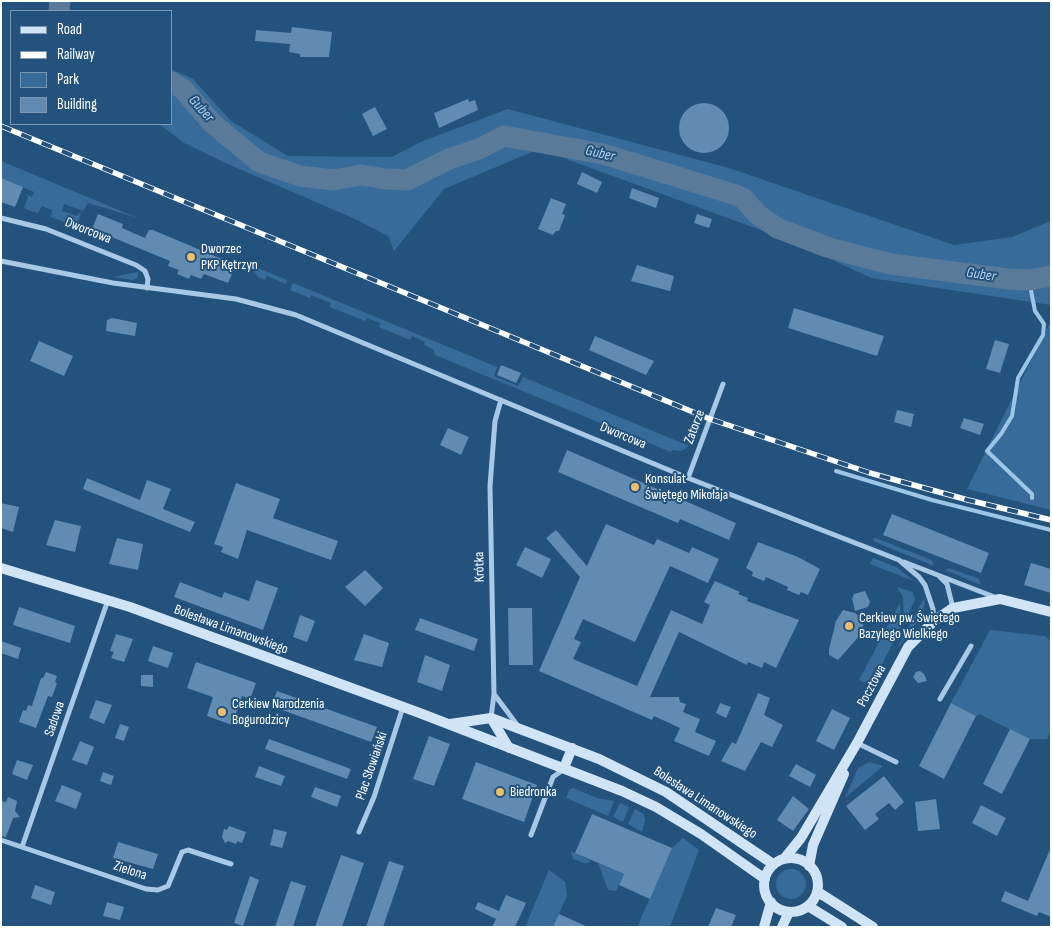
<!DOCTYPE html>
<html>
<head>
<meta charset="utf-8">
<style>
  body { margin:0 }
  #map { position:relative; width:1052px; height:928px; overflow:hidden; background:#23527d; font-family:"Sofia Sans Condensed",sans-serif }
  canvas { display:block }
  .frame { position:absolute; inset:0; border:2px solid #fff; pointer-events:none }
  .legend { position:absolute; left:10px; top:10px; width:162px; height:115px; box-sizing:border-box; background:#23527d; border:1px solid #7b97b1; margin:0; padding:6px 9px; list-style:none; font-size:15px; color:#fff }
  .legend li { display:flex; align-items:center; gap:10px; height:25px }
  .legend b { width:25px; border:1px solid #7b97b1 }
</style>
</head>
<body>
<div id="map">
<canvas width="1052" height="928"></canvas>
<div class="frame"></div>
<ul class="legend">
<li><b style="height:6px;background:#d1e4f5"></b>Road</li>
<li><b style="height:6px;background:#fff"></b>Railway</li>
<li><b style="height:14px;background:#376c9a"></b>Park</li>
<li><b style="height:14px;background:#618bb0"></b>Building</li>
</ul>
</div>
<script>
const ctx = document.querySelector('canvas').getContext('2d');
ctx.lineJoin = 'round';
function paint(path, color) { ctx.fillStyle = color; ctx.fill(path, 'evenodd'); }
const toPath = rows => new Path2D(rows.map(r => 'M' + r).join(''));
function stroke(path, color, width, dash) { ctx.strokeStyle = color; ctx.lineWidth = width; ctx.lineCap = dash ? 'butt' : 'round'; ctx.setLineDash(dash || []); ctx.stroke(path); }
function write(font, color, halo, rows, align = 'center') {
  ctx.font = font + ' "Sofia Sans Condensed",sans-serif'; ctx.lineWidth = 4; ctx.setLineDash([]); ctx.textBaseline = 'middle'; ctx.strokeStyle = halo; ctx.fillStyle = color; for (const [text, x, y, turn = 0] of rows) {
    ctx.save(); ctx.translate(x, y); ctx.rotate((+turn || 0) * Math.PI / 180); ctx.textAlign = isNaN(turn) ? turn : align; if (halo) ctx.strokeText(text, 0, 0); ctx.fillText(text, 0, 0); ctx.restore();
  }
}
paint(toPath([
  [171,69,193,79,231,121,288,156,392,157,423,141,508,109,729,168,954,245,1012,237,1051,221,1051,305,871,278,796,243,539,149,444,189,394,251,388,236,355,219,230,165,184,143,159,124,171,124],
  [1,161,138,218,88,203,83,211,64,204,62,211,77,216,78,213,81,214,76,227,51,217,52,210,42,206,38,213,25,209,24,207,28,197,26,194,32,197,34,192,1,178],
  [248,264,287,280,286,284,267,276,265,280,258,277],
  [138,272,138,277,133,280,113,277],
  [293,283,497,367,494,376,518,386,523,377,689,446,682,451,672,450,671,452,435,355,434,350,424,345,425,342,412,336,410,340,379,327,380,323,367,318,365,321,330,307,331,303,318,298,311,295,310,298,290,290],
  [1051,321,1051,510,967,489],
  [875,538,932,560,934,566,875,542,873,539],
  [873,558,896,567,914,581,870,564],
  [949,568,979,579,981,585,945,570],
  [897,587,913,592,915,600,904,622,903,597],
  [924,598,925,604,919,620,896,650],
  [900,603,901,627,871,686,859,680],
  [990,630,1045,636,1051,641,1051,731,1047,739,1030,739,987,718,980,714,976,716,951,703],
  [870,762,883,766,845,798,858,768],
  [573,788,597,798,614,801,608,816,566,798,569,790],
  [620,803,629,807,623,822,613,817],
  [635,809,644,814,645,820,642,832,628,824],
  [683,838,699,850,670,927,637,927,672,848],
  [571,852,575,853,590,860,589,863,584,863,573,859],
  [598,863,624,874,616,891,608,890],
  '776 884a15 15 0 1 1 30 0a15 15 0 1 1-30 0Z',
  [549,870,565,882,567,896,553,927,525,927]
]), '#376c9a');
stroke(toPath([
  [1029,280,1035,311,1044,324,1043,335,1018,378,1012,416,1001,434,987,451,1032,494,1032,498],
  [836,471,932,500,1051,530]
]), '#9cc5e6', 4);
stroke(toPath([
  [59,11,60,1],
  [171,82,183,89,212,123,259,162,300,176,333,180,361,175,386,179,407,180,449,159,479,149,504,136,603,154,733,194,743,198,757,214,777,228,827,247,859,256,891,264,1008,279,1029,280,1051,276]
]), '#597a99', 21);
paint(toPath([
  [292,27,332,32,329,57,300,57,300,54,289,52,290,44,255,41,256,30,291,33],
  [468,99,469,102,475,100,478,110,439,128,434,113],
  '679 128a25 25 0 1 1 50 0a25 25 0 1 1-50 0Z',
  [375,107,387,129,373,136,362,114],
  [582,172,602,182,597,193,577,184],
  [1,178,23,187,15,207,1,202],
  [632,188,659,198,656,208,629,198],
  [551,198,566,204,562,214,565,215,564,218,559,231,556,231,553,235,538,229],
  [98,214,123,224,122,228,145,238,149,230,153,230,236,265,228,283,204,274,201,279,191,275,189,279,177,274,179,270,168,266,170,261,92,229],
  [697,214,712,219,709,228,694,223],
  [637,265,674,276,670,291,631,281],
  [794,308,884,336,877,356,788,328],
  [112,318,137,323,135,336,106,331,107,320],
  [595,336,654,361,646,375,589,350],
  [995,340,1009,344,1000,373,986,369],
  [39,341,73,356,64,376,30,361],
  [501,365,521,373,516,383,497,375],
  [897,410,914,414,911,427,894,422],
  [964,418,984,424,980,435,960,428],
  [448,428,469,437,461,455,440,445],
  [567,450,736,523,729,540,680,519,678,523,558,472],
  [87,478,140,500,147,480,171,489,163,509,195,522,190,532,83,489],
  [236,483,280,499,273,518,338,541,331,560,247,530,238,559,221,552,223,547,214,544],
  [1,503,19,507,13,532,1,528],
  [892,514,989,553,981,573,883,535],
  [55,520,81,526,75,552,46,545],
  [606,524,654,545,657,539,689,553,692,547,719,559,708,583,670,566,635,642,583,619,574,639,581,642,573,659,637,686,671,610,702,624,710,605,704,602,715,581,740,592,738,594,748,598,747,601,799,620,776,668,764,662,762,668,748,662,747,665,679,632,650,697,679,697,680,702,686,704,683,712,700,719,695,732,716,741,709,756,674,741,680,728,654,716,652,720,539,671,580,577,546,538,556,530,587,566],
  [117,538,143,544,138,570,109,564],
  [758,542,798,557,820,569,808,595,801,592,799,595,787,590,788,587,766,577,764,581,752,576,753,572,746,568],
  [525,547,551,559,542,578,516,565],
  [1031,563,1051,569,1051,593,1024,585],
  [365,570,383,588,365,606,345,587],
  [256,580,278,588,263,630,174,597,180,582,222,598,224,592,249,601],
  [865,591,870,602,868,607,855,611,852,599,854,594],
  [19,607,75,626,70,643,13,625],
  [508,608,532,608,533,665,509,665],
  [843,610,855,613,864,620,861,634,838,660,829,655,829,649,836,621],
  [300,615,315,621,307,642,293,637],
  [420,618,478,639,474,651,415,630],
  [116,634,133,639,124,662,111,658,114,652,110,651],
  [364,634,389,643,382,667,354,660],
  [1,641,21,648,18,659,1,653],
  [153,646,173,653,168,668,148,661],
  [425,655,450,665,442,691,417,682],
  [196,662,256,683,250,699,242,696,232,725,207,716,213,697,187,688],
  [920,671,924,674,927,681,918,683,913,677,916,672],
  [46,672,57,676,55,682,57,683,52,697,48,696,36,728,19,722,23,710,26,711,28,705,32,706,41,678,43,678],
  [141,675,153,675,153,687,141,686],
  [277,691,377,727,371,742,271,706],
  [758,693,770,698,764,715,783,725,772,747,761,742,745,771,721,761,732,742,736,744],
  [96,700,112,705,104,724,89,718],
  [720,703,731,707,726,718,716,713],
  [951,703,976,716,944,779,919,766],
  [832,709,850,718,834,750,816,741],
  [120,724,129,727,124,741,115,738],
  [1010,729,1030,739,1002,794,983,784],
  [429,736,450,744,434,786,413,779],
  [269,739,351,769,347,779,265,749],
  [80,741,94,747,87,765,72,760],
  [17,760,33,765,27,780,12,774],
  [476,762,537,785,524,822,462,799],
  [796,764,816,775,810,787,789,776],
  [259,766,285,776,281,786,255,777],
  [103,772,114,776,111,785,100,781],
  [884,776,904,802,895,810,889,803,875,814,879,819,865,830,846,806],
  [62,785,82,793,76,809,55,801],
  [315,787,341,796,337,807,311,797],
  [793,796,809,809,793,831,777,820],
  [8,797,17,801,15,811,20,817,13,818,6,837,1,836,1,801,6,802],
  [936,799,940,829,918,831,915,802],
  [981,805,1006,818,997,836,972,823],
  [592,814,672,848,650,899,619,885,624,874,575,853],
  [229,826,246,832,242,843,237,841,236,844,228,841,225,843,222,837,224,829,227,830],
  [274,829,287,832,282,848,270,845],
  [118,842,158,854,153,869,113,858],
  [1051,847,1051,917,1039,912,1037,916,1001,901,1005,891,1028,901],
  [341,855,364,863,342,927,315,927],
  [389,861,404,866,383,927,366,927],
  [250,876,259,880,243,926,234,923],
  [291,881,306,886,293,927,275,927],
  [35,885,55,892,51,905,31,898],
  [506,895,526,903,515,927,492,927,496,919,475,909,478,902,499,911],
  [107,902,124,907,120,920,103,916],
  [716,908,736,915,731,927,708,927],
  [559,914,588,927,553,927]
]), '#618bb0');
stroke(toPath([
  [1,218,46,229,136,265,145,271,148,279,147,288],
  [1,261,113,283,236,299,296,315,688,478,899,560,919,577,925,585,933,609,934,621],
  [688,478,723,384],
  [904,562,997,598],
  [940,577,947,584,953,608],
  [494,694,518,726],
  [940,699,971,646],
  [491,718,494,694,490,486,495,421,501,400],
  [857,743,896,762],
  [359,832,374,797,403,707],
  [531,835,553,777,564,769],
  [1,840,146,889,158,890,168,886,182,852,188,850,231,864],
  [22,847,108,600]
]), '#a8c9e5', 5);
stroke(toPath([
  [1,568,130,607,417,712,622,791,656,807,701,834,765,879],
  [491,718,509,748],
  [450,724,491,718,599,759,666,792,773,864],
  [564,768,572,748],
  '764 885a27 27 0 1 1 54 0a27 27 0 1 1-54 0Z',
  [784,859,801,838,857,743,908,647,934,621,953,608,1000,599,1051,612],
  [809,866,813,845,844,774],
  [818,892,873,927],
  [808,906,842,927],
  [764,927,771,902],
  [782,927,789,912]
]), '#d1e4f5', 10);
const rail = toPath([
  [1,126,710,419,870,473,968,500,1051,520]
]);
stroke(rail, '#fff', 5.5);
stroke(rail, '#23527d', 4, [11]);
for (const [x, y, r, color] of [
  [191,257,5,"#f0be6b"],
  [635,487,5,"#f0be6b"],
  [849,626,5,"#f0be6b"],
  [222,712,5,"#f0be6b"],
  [500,792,5,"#f0be6b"]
]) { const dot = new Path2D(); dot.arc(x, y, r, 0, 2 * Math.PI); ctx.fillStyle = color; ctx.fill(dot); stroke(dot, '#23527d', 2); }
write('14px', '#fff', '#23527d', [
  ["Dworcowa",88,231,22],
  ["Zatorze",695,427,-69],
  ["Dworcowa",623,436,23],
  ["Krótka",480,567,-91],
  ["Bolesława Limanowskiego",231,630,20],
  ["Pocztowa",872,686,-62],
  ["Sadowa",55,719,-71],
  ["Plac Słowiański",372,766,-71],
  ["Bolesława Limanowskiego",705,803,33],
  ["Zielona",130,871,18]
]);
write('14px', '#fff', '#23527d', [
  ["Dworzec",201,249],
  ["PKP Kętrzyn",201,265],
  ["Konsulat",645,479],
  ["Świętego Mikołaja",645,495],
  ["Cerkiew pw. Świętego",859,618],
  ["Bazylego Wielkiego",859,634],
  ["Cerkiew Narodzenia",232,704],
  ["Bogurodzicy",232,720],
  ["Biedronka",510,792]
], 'left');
write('italic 15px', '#b3d2ed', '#23527d', [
  ["Guber",201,109,48],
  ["Guber",600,154,13],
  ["Guber",981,275,9]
]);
</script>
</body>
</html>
